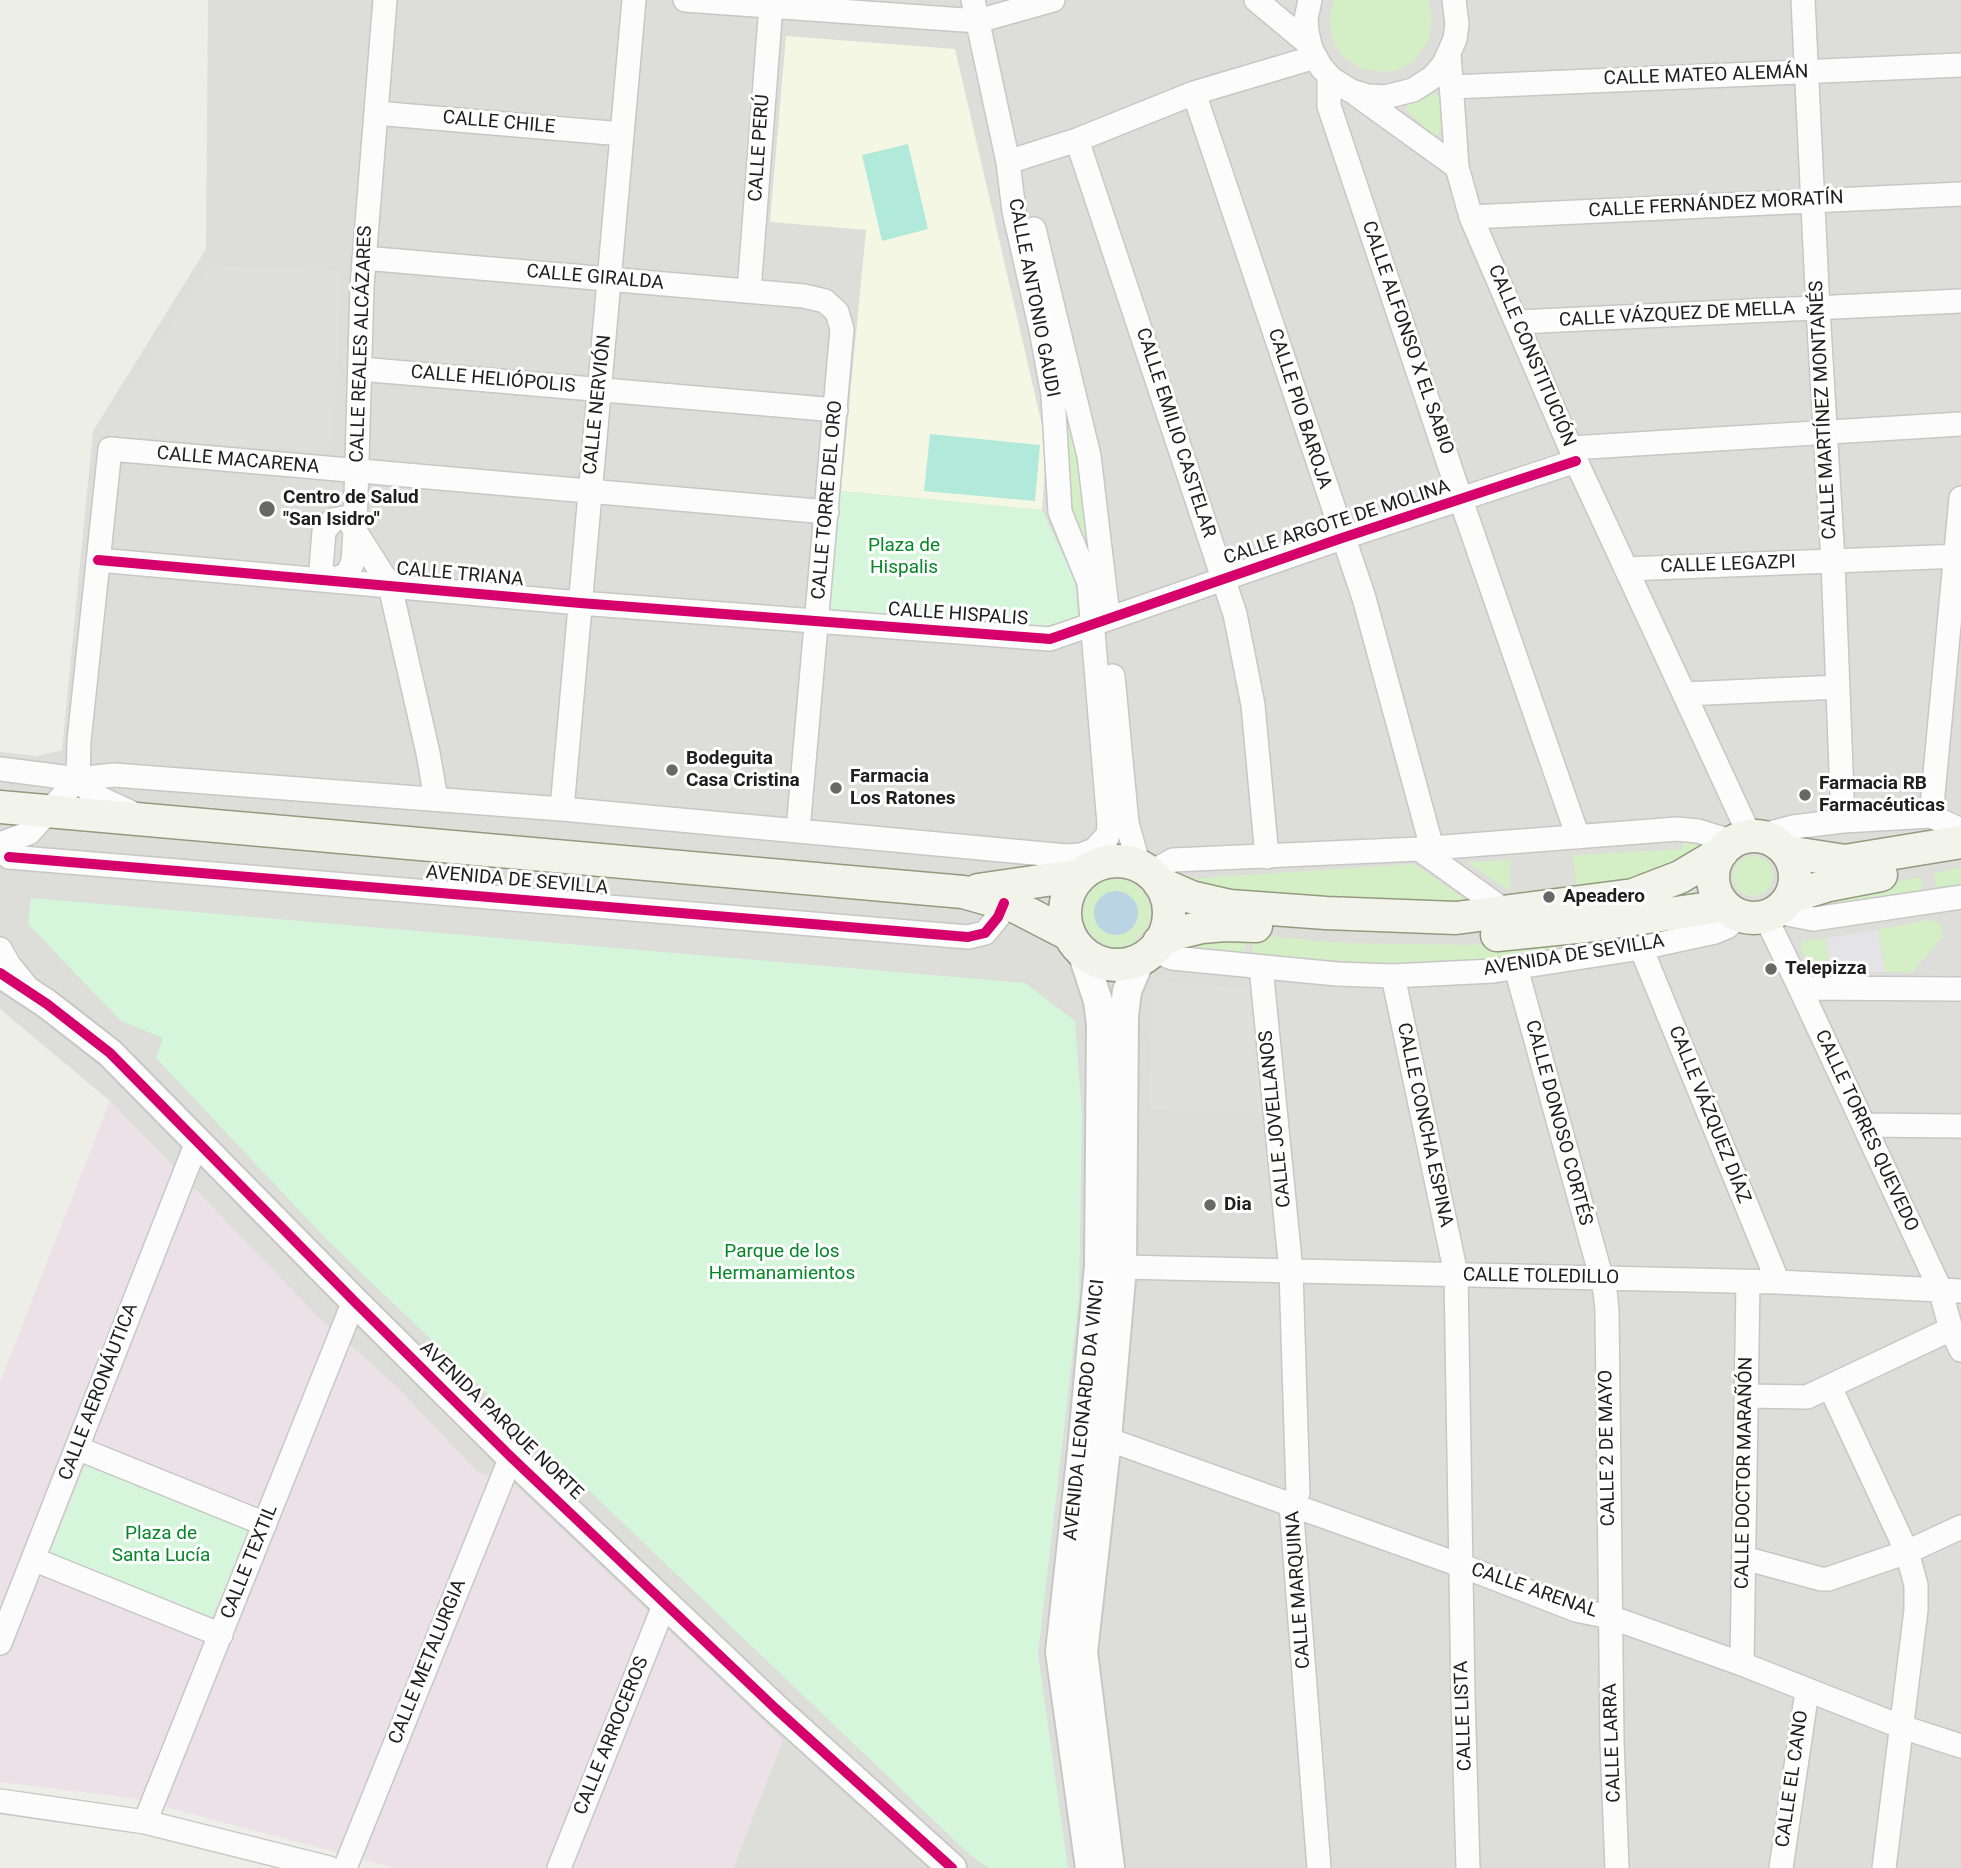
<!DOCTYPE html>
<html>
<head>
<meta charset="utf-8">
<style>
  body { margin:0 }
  canvas { display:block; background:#eeeee9 }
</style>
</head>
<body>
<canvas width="1961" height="1868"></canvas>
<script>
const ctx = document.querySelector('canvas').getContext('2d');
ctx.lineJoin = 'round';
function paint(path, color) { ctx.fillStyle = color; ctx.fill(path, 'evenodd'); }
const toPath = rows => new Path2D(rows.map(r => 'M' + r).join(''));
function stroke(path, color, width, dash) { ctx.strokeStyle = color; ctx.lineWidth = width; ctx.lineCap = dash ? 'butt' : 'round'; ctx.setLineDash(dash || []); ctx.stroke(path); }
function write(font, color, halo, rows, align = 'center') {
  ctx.font = font + ' Roboto,sans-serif'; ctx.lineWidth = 6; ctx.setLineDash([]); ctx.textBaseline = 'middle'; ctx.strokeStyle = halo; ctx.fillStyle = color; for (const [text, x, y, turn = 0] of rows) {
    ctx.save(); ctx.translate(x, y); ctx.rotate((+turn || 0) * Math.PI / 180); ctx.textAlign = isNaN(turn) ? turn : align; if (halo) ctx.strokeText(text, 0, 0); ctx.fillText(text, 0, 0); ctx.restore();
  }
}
paint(toPath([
  [208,0,1961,0,1961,1868,733,1868,783,1740,515,1485,477,1472,396,1386,320,1319,110,1101,0,1009,0,752,37,756,62,750,93,431,206,249]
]), '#ddddda');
paint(toPath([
  [110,1101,320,1319,396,1386,477,1472,515,1485,783,1740,733,1868,396,1868,131,1798,0,1782,0,1382]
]), '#ece1e6');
paint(toPath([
  [786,36,955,49,1042,425,1046,454,1042,510,841,491,866,230,770,222]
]), '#f5f7e5');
paint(toPath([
  [1334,0,1428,0,1432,18,1428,42,1414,61,1400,69,1385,72,1362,69,1343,56,1334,43,1329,21],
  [1435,93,1440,97,1441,129,1439,134,1435,136,1406,110,1407,106],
  [1053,332,1085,466,1093,574,1068,507],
  [1683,840,1696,840,1701,848,1651,880,1584,891,1576,885,1573,855,1683,849],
  '1733 876a20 20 0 1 1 40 0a20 20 0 1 1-40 0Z',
  [1510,860,1511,892,1467,862],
  [1414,864,1475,906,1247,898,1185,879],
  [1961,868,1961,884,1936,888,1934,873],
  [1921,877,1923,893,1806,907,1869,886],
  [1111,879,1126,880,1139,887,1145,894,1150,907,1150,920,1146,929,1134,942,1121,947,1112,947,1096,939,1087,929,1083,915,1087,896,1097,885],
  [1117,891,1130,896,1135,902,1137,919,1112,934,1102,930,1095,910,1101,898,1106,893],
  [1928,920,1939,923,1943,931,1942,937,1913,972,1885,972,1878,930],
  [1245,933,1244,954,1188,950,1188,939],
  [1253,935,1346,943,1467,945,1585,936,1585,943,1505,958,1459,963,1395,965,1274,956,1252,952],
  [1826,938,1830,971,1810,971,1800,946,1803,941]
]), '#d4eec6');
paint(toPath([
  [841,491,1042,510,1075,580,1078,617,1043,627,828,612],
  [31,898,1025,983,1075,1021,1082,1115,1079,1299,1038,1654,1068,1868,989,1868,970,1855,328,1241,156,1058,163,1038,121,1021,28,924],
  [86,1464,251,1529,212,1617,50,1553]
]), '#d5f6db');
paint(toPath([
  [908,144,928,229,882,241,862,155],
  [930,434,1040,445,1035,501,924,491]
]), '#b1e9db');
paint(toPath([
  [210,266,341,271,334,439,317,451,100,434],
  [1152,981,1248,989,1262,1112,1150,1109]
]), '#dfdfdc');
paint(toPath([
  [1878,930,1885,972,1830,971,1826,938]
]), '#e4e3e8');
paint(toPath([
  '1094 913a22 22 0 1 1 44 0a22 22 0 1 1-44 0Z'
]), '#bad4e3');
const minor = toPath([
  [385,0,362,286,355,531,390,586,428,753,436,799],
  [685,0,978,21,1053,0],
  [973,0,1008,162,1014,211,1041,330,1053,395,1060,512,1089,583,1109,824,1108,835,1103,847],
  [1256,0,1310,45],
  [1310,0,1306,19,1307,32,1311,49,1321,67,1332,79,1351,91,1368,96,1385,97,1413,90,1433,77,1444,64,1455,39,1457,24,1454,0],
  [1803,0,1818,309,1833,561,1843,821],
  [1449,54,1457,167,1471,217,1576,461,1750,836],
  [1329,76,1329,106,1461,500,1578,837],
  [1452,87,1961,65],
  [1194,93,1364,598,1432,848],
  [1357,95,1457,167],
  [376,113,622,134],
  [1077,140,1235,614,1253,705,1267,857],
  [1008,162,1077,140,1194,93,1315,57],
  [1471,217,1961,194],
  [1034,229,1089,456,1107,607],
  [364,258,804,296,825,301,837,312,842,329,798,830],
  [749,291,771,5],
  [1518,322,1961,301],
  [360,369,836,410],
  [1571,448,1961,424],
  [343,518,350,521,355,531,353,561,348,574,333,580,328,578,321,569,324,531,333,520,343,518],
  [98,560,580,603,1050,639,1342,538,1576,461],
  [1626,569,1961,556],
  [1113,676,1127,823,1139,866],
  [1685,694,1838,687],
  [0,769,78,779,79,741,110,449,827,512],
  [78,779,114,775,562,809,1066,856,1081,855,1094,850,1108,835],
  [78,779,93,795,130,812],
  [562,809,634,0],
  [1931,816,1961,498],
  [1759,836,1793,827,1843,821,1931,816,1961,830],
  [0,844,29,833,78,779],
  [1419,849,1508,913],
  [9,857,968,937,985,933,998,917,1004,903],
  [1150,873,1173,860,1419,849,1677,829,1698,831,1733,842],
  [1777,912,1813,919,1961,897],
  [1759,918,1769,924,1800,988,1940,1289,1951,1329,1961,1350],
  [1641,948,1778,1282],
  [0,949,9,965,26,986],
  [1153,950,1172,958,1337,974,1393,976,1493,971,1641,948,1715,932,1727,927,1740,916],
  [1261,967,1291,1271,1298,1493,1291,1504,1319,1868],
  [1516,968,1605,1291,1607,1310,1612,1741,1617,1868],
  [1393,976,1456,1274,1463,1694,1468,1868],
  [1800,988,1961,989],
  [1864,1125,1961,1126],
  [1122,1267,1778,1282,1961,1291],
  [1830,1387,1907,1552,1916,1585,1916,1610,1884,1868],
  [1747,1396,1807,1397,1951,1329],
  [1107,1439,1460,1565,1576,1610,1610,1617,1742,1664,1902,1727,1961,1746],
  [77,1448,265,1524],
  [1744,1558,1821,1579,1828,1579,1907,1552,1961,1527],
  [33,1559,221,1635],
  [0,1643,197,1142],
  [1742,1664,1748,1282],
  [0,1801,145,1822,329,1868],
  [145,1822,354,1301],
  [345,1868,511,1457],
  [559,1868,665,1603],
  [1781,1868,1807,1691]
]);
const tertiary = toPath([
  [1082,952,1098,1001,1101,1024,1099,1266,1082,1450,1060,1652,1090,1868],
  [0,973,47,1004,110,1053,354,1301,511,1457,776,1709,952,1868],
  [1110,1868,1083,1652,1107,1439,1122,1267,1124,1015,1127,991,1141,958]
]);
const secondary = toPath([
  [0,807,963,892,1016,907,1070,935],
  '1713 877a41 41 0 1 1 82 0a41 41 0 1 1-82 0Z',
  [1787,852,1845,861,1961,842],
  '1065 913a52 52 0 1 1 104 0a52 52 0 1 1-104 0Z',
  [1159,883,1191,897,1230,906,1326,913,1456,918,1633,895,1680,877,1722,852],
  [978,890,1081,875],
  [1790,897,1829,885,1881,875],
  [1497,935,1586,926,1724,906],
  [1159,942,1177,933,1202,927,1225,925,1256,926]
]);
stroke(minor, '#c7c7c5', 26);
stroke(tertiary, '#c7c7c5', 32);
stroke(secondary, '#939a7f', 35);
stroke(minor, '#fcfcfc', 23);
stroke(tertiary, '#fcfcfc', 28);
stroke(secondary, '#f2f4eb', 32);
stroke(toPath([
  [98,560,580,603,1050,639,1342,538,1576,461],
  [9,857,968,937,985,933,998,917,1004,903],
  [0,973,47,1004,110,1053,354,1301,511,1457,776,1709,952,1868]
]), '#d6006c', 10);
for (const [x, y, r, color] of [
  [267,509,9,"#686866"],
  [672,770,7,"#686866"],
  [836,788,7,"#686866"],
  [1805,795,7,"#686866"],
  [1549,897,7,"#686866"],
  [1771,969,7,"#686866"],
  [1210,1205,7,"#686866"]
]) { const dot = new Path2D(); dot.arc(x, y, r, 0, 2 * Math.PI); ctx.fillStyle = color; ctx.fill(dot); stroke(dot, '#fff', 2.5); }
write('19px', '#202020', '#fff', [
  ["CALLE MATEO ALEMÁN",1706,76,-2],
  ["CALLE CHILE",499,123,5],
  ["CALLE PERÚ",760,148,-86],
  ["CALLE FERNÁNDEZ MORATÍN",1716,205,-3],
  ["CALLE GIRALDA",595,278,5],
  ["CALLE ANTONIO GAUDI",1033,298,79],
  ["CALLE VÁZQUEZ DE MELLA",1677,315,-3],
  ["CALLE ALFONSO X EL SABIO",1407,338,71],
  ["CALLE REALES ALCÁZARES",362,344,-88],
  ["CALLE CONSTITUCIÓN",1531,356,67],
  ["CALLE HELIÓPOLIS",493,380,5],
  ["CALLE NERVIÓN",598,405,-84],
  ["CALLE PIO BAROJA",1299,409,72],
  ["CALLE MARTÍNEZ MONTAÑÉS",1824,410,-93],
  ["CALLE EMILIO CASTELAR",1175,433,72],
  ["CALLE MACARENA",238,461,5],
  ["CALLE TORRE DEL ORO",828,500,-85],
  ["CALLE ARGOTE DE MOLINA",1337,523,-18],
  ["CALLE LEGAZPI",1728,565,-2],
  ["CALLE TRIANA",460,575,5],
  ["CALLE HISPALIS",958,615,4],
  ["AVENIDA DE SEVILLA",517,881,5],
  ["AVENIDA DE SEVILLA",1574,956,-9],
  ["CALLE VÁZQUEZ DÍAZ",1709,1115,68],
  ["CALLE JOVELLANOS",1276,1119,-96],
  ["CALLE DONOSO CORTÉS",1558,1123,75],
  ["CALLE CONCHA ESPINA",1424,1125,78],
  ["CALLE TORRES QUEVEDO",1866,1131,65],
  ["CALLE TOLEDILLO",1541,1277,1],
  ["CALLE AERONÁUTICA",99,1392,-69],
  ["AVENIDA LEONARDO DA VINCI",1085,1410,-84],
  ["AVENIDA PARQUE NORTE",501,1421,44],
  ["CALLE 2 DE MAYO",1608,1448,-91],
  ["CALLE DOCTOR MARAÑÓN",1745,1473,-89],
  ["CALLE TEXTIL",250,1562,-68],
  ["CALLE MARQUINA",1299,1590,-94],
  ["CALLE ARENAL",1534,1591,19],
  ["CALLE METALURGIA",428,1662,-68],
  ["CALLE LISTA",1464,1716,-92],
  ["CALLE ARROCEROS",612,1736,-68],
  ["CALLE LARRA",1613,1743,-92],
  ["CALLE EL CANO",1793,1779,-82]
]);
write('bold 19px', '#202020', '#fff', [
  ["Centro de Salud",283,498],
  ["\"San Isidro\"",283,520],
  ["Bodeguita",686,759],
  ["Casa Cristina",686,781],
  ["Farmacia",850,777],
  ["Los Ratones",850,799],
  ["Farmacia RB",1819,784],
  ["Farmacéuticas",1819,806],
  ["Apeadero",1563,897],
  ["Telepizza",1785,969],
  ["Dia",1224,1205]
], 'left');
write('19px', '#058726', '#fff', [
  ["Plaza de",904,546],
  ["Hispalis",904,568],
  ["Parque de los",782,1252],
  ["Hermanamientos",782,1274],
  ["Plaza de",161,1534],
  ["Santa Lucía",161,1556]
]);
</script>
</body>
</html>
